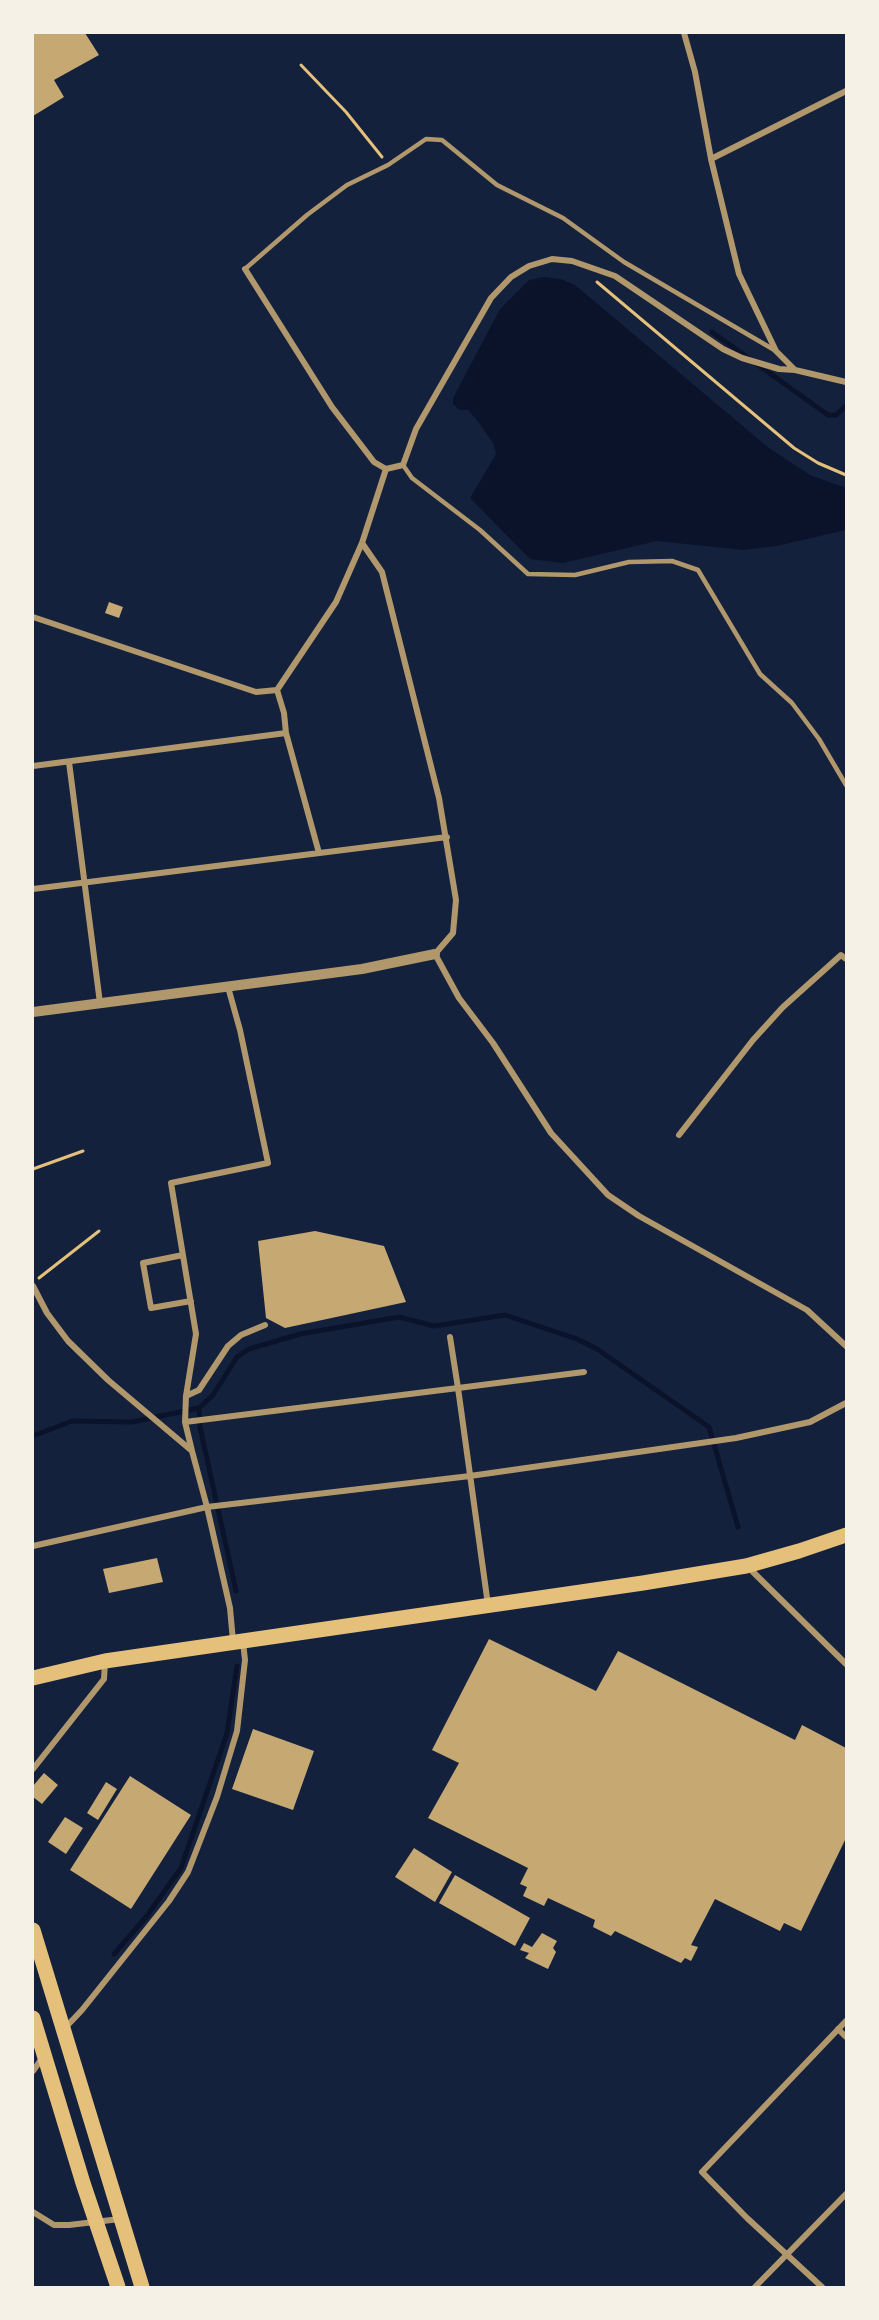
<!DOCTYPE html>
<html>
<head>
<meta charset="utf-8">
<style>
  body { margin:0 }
  #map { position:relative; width:879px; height:2320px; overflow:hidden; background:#14213d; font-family:"Varela Round",sans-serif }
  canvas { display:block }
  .frame { position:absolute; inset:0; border:34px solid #f6f1e7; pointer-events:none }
</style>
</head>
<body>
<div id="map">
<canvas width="879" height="2320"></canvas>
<div class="frame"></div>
</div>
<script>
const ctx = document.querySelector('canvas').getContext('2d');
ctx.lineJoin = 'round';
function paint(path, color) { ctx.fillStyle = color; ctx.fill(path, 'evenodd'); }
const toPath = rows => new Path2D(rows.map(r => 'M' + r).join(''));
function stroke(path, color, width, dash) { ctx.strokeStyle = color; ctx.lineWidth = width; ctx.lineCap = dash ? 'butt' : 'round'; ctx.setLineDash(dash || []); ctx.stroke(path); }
paint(toPath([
  [543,277,561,279,575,285,769,448,810,475,846,488,846,530,776,546,743,550,657,541,563,563,530,559,470,498,496,454,493,443,477,420,468,410,459,410,453,404,453,398,500,309,529,280]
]), '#0b132b');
stroke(toPath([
  [712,332,828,415,836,415,846,406],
  [33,1436,72,1421,132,1422,199,1408],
  [236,1591,200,1427,199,1408,213,1395,237,1357,249,1349,300,1334,399,1317,434,1326,505,1315,577,1339,597,1349,709,1427,738,1527],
  [114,1954,146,1917,181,1868,227,1733,237,1666]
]), '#0b132b', 5);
paint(toPath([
  [33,33,85,33,99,55,54,80,64,97,33,116],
  [109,602,123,607,119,618,105,613],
  [315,1231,384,1246,406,1302,285,1328,266,1318,258,1241],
  [157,1558,163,1582,109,1593,103,1569],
  [489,1639,596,1691,618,1651,795,1740,802,1725,846,1748,846,1838,801,1931,784,1923,780,1931,715,1899,691,1945,698,1947,691,1961,685,1958,681,1963,615,1931,611,1936,593,1927,595,1920,548,1898,544,1906,523,1896,527,1887,520,1884,528,1868,428,1818,459,1763,432,1750],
  [253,1729,314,1751,293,1810,232,1789],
  [44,1773,58,1785,42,1804,33,1797,33,1786],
  [130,1776,191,1815,131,1909,70,1870],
  [106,1782,117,1789,98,1820,87,1813],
  [65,1817,83,1828,66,1854,48,1842],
  [414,1848,452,1872,435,1902,395,1877],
  [455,1875,530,1918,515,1946,439,1903],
  [542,1933,557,1941,553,1948,556,1952,548,1969,525,1958,529,1953,520,1950,524,1943,532,1947]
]), '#c6a872');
stroke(toPath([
  [301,65,346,112,382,157],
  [597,282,794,448,818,463,846,475],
  [33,1169,83,1151],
  [39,1278,99,1231]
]), '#e5c07b', 3);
stroke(toPath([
  [245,269,307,215,347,185,388,165,426,139,442,140,497,185,563,218,624,262,776,351],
  [403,465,412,478,480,530,528,574,575,575,629,562,672,561,698,570,760,674,792,703,819,739,846,785]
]), '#b1986c', 4.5);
stroke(toPath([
  [684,33,695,72,711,159,739,274,776,351,795,370],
  [711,159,846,91],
  [245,269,332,407,374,462,386,469,403,465,416,429,491,298,511,277,529,266,552,259,572,261,615,276,723,349,742,358,779,369,795,370,846,382],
  [362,543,382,572,439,798,456,900,453,933,435,954,459,998,493,1043,551,1133,608,1195,639,1216,807,1310,846,1346],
  [33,617,256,692,277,690],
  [277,690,336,602,362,543,386,469],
  [277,690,284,713,286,733,319,853],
  [69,762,100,1003],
  [33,766,286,733],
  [33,889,447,837],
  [679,1135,753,1040,783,1007,841,955,846,959],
  [183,1255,143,1263,151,1308,191,1301],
  [33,1286,47,1313,68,1341,108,1380,192,1451,185,1422,186,1396,196,1334,171,1183,268,1163,240,1030,228,987],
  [450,1337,458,1388,584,1372],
  [186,1396,199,1390,228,1346,241,1335,265,1325],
  [185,1422,458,1388,488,1605],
  [192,1451,207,1507,230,1608,233,1641],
  [33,1546,207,1507,470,1476,736,1438,810,1422,846,1403],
  [748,1567,846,1664],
  [33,1769,104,1679,105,1662],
  [64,2029,82,2010,169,1901,188,1872,217,1797,237,1731,245,1660,243,1642],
  [838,2029,846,2037],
  [33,2071,43,2057],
  [33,2212,54,2225,69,2225,120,2219],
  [755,2287,846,2194],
  [822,2287,747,2218,702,2172,846,2021]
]), '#b1986c', 6);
stroke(toPath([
  [33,1012,362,969,435,954]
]), '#b1986c', 10);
stroke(toPath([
  [33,1678,105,1661,643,1583,746,1566,799,1551,846,1535],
  [33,1930,142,2287],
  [33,2018,83,2183,118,2287]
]), '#e5c07b', 15);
</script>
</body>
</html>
